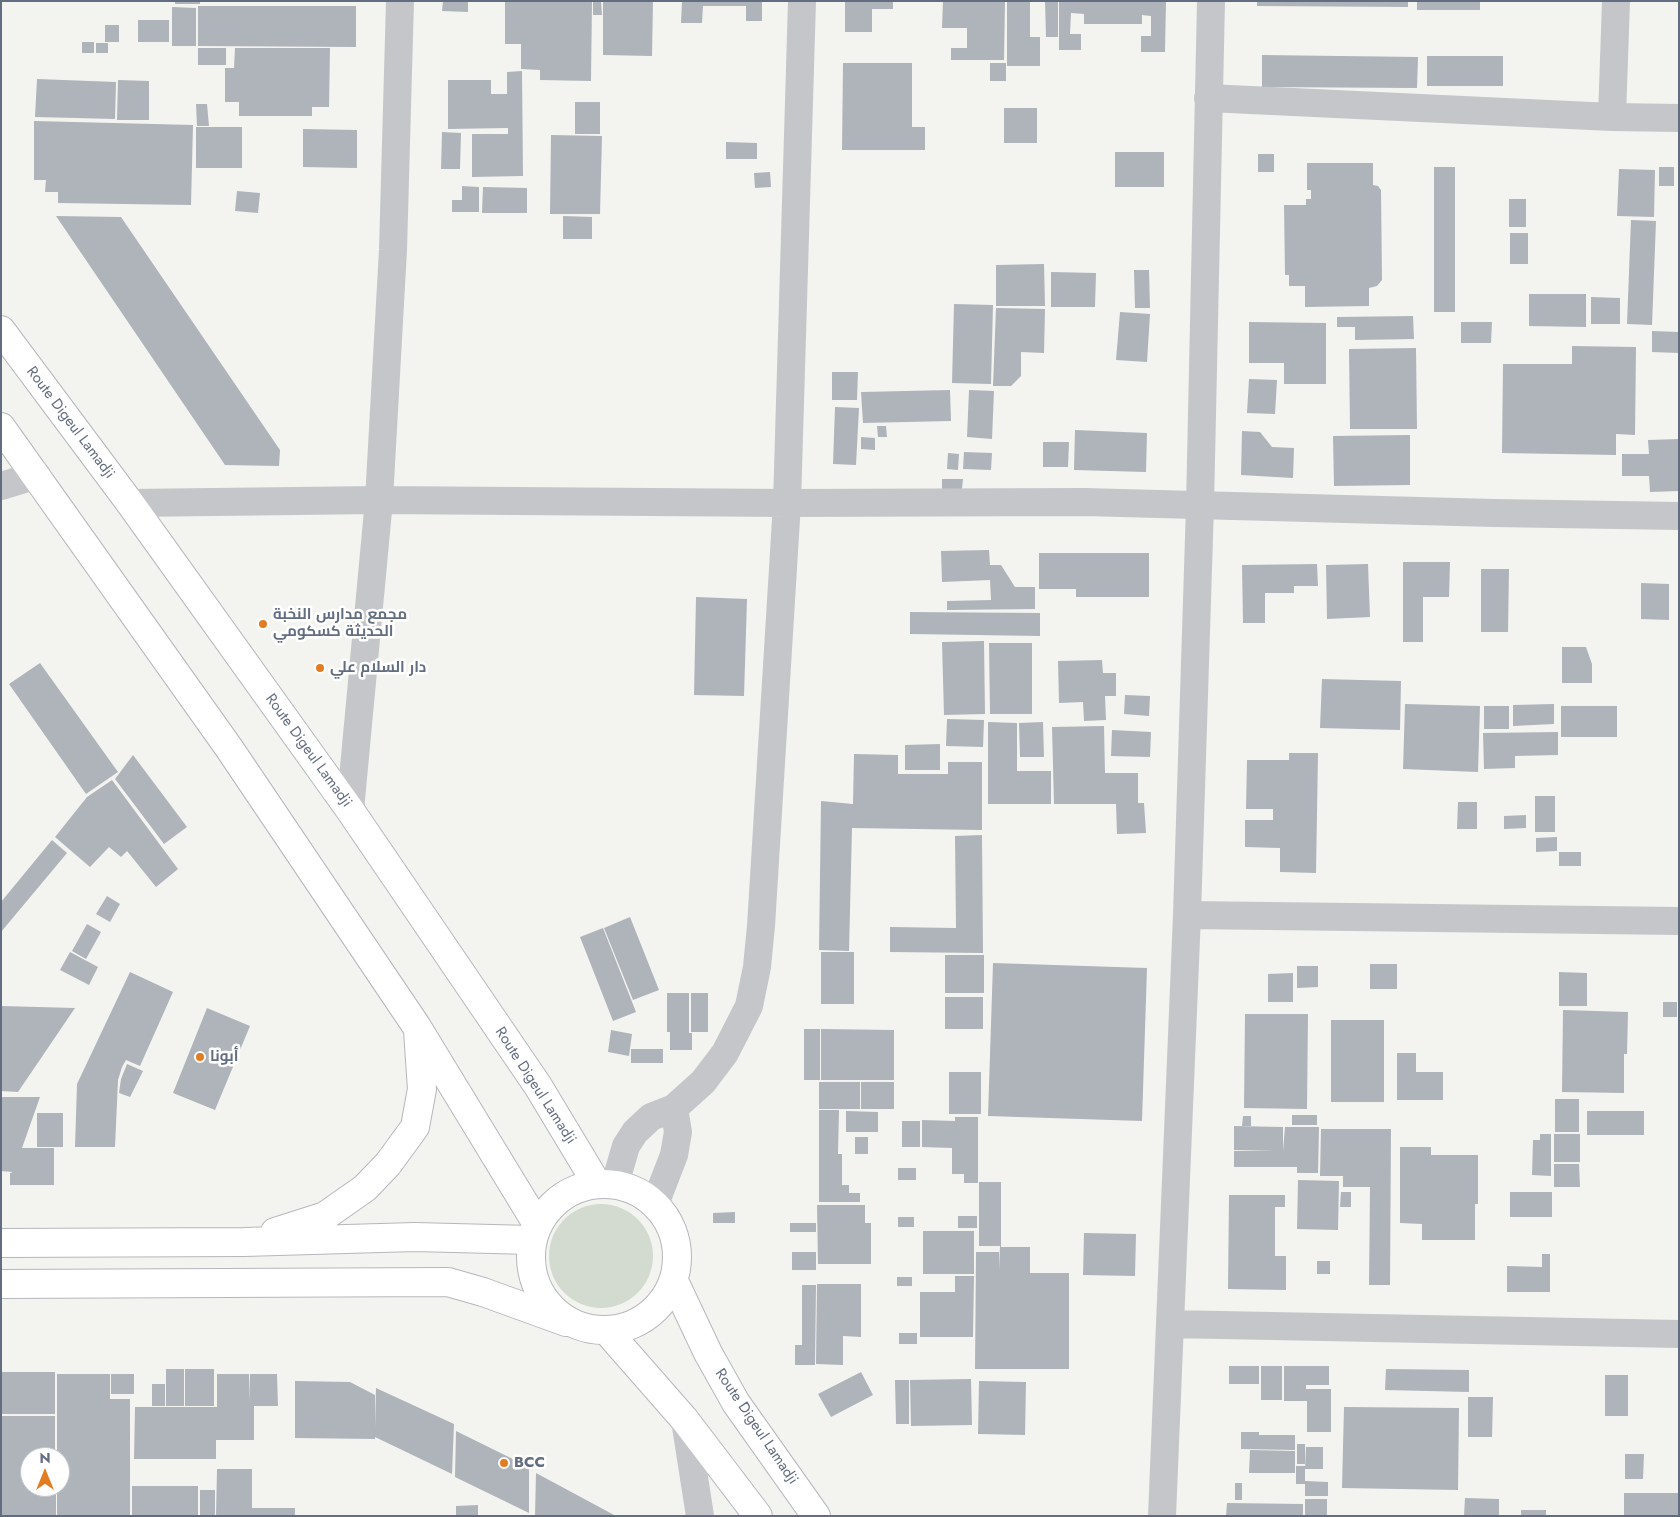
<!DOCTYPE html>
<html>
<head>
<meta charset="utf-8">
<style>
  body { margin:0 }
  #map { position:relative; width:1680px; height:1517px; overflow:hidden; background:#f3f4f0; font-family:Jost,sans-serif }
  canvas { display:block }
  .frame { position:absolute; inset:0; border:2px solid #636d81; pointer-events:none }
  .north { position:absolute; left:20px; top:1447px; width:50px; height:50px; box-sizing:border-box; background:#fff; border:1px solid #c1c5cd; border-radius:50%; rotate:0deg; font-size:14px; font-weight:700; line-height:20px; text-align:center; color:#636d81 }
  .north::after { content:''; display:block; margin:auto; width:18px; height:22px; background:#e17c23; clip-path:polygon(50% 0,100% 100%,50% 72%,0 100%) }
</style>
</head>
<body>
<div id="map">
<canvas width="1680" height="1517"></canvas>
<div class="frame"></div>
<div class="north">N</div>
</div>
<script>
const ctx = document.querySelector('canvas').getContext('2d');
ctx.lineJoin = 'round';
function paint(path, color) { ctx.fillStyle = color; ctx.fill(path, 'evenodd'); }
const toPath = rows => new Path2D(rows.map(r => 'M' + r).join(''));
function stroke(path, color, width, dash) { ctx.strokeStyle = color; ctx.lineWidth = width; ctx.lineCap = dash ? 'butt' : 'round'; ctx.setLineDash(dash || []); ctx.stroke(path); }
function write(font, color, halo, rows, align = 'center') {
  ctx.font = font + ' Jost,Cairo,sans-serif'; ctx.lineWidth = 5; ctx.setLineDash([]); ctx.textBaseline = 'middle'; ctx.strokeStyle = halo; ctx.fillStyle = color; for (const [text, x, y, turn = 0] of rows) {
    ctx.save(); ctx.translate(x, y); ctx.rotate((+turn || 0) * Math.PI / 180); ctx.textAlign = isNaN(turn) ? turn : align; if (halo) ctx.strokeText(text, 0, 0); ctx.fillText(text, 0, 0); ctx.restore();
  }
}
paint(toPath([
  '549 1256a52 52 0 1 1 104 0a52 52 0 1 1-104 0Z'
]), '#d3dbd1');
paint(toPath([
  [175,1,200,1,200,4,175,4],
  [443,1,468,1,468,12,442,11],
  [505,1,592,1,591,81,540,80,540,70,521,69,521,44,505,44],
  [593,1,601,1,602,15,593,15],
  [603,1,653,1,652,56,603,55],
  [682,1,762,1,762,21,746,21,746,6,703,6,702,23,681,23],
  [845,1,893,1,893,9,872,9,872,32,845,32],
  [943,1,1005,1,1004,60,951,60,951,48,967,48,967,28,942,28],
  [1007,1,1030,1,1030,37,1040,37,1040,66,1007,66],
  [1045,1,1058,1,1058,37,1046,37],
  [1059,1,1166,1,1165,52,1141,52,1141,36,1151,36,1151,16,1142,15,1142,24,1084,24,1084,14,1071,13,1070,34,1081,34,1081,50,1059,50],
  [1257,1,1408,1,1408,7,1257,6],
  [1417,1,1480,1,1480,10,1417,10],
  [198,6,356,6,356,47,198,46],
  [172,7,196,8,196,46,172,46],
  [138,20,169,20,169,42,138,42],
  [105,25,119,25,119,42,105,42],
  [82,42,94,42,94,53,82,53],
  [96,43,108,43,108,53,96,53],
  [198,48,226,48,226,65,198,65],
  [235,48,330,48,329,107,312,107,312,116,239,116,239,102,225,102,225,68,234,68],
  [1262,55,1418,57,1417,88,1262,87],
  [1427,56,1503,56,1503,86,1427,86],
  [843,63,912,63,912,127,925,127,925,150,842,150],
  [990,63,1006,63,1006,81,990,81],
  [522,71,523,176,472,177,472,134,508,134,508,128,448,129,448,80,491,80,491,94,507,94,507,72],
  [37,79,116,82,115,119,35,117],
  [118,80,149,81,149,120,117,120],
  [575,102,600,102,600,134,575,134],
  [196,104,207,104,209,126,197,126],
  [1004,108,1037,108,1037,143,1004,143],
  [34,121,193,125,191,205,58,203,58,192,45,192,46,180,34,180],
  [196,127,242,127,242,168,196,168],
  [303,129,357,130,357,168,303,167],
  [442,132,461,133,460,169,441,169],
  [551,135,602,136,600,214,550,214],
  [726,142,757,143,757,159,726,159],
  [1115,152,1164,152,1164,187,1115,187],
  [1258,154,1274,154,1274,172,1258,172],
  [1307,163,1373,163,1373,185,1378,186,1381,190,1382,280,1377,286,1369,288,1369,306,1305,307,1305,286,1289,286,1289,275,1285,275,1284,205,1306,205,1306,199,1311,199,1311,190,1307,190],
  [1434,167,1455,167,1455,312,1434,312],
  [1659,167,1674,167,1674,186,1659,186],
  [1619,169,1655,170,1654,217,1617,216],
  [770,172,771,187,755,188,754,173],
  [462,186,479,187,479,212,452,212,452,200,462,200],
  [483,187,527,188,527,213,482,213],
  [237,191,260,193,258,213,235,211],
  [1509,199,1526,199,1526,227,1509,227],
  [56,216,121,217,280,450,279,466,225,465],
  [563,216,592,217,592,239,563,239],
  [1631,220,1656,221,1652,325,1627,324],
  [1510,233,1528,233,1528,264,1510,264],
  [1044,264,1045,306,996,306,996,265],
  [1134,270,1149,270,1150,308,1135,308],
  [1051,272,1096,273,1095,307,1051,307],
  [1529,294,1586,294,1586,327,1529,326],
  [1591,297,1620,298,1620,324,1591,324],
  [954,304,993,305,991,384,952,383],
  [996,308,1045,309,1044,353,1021,352,1021,376,1011,386,993,386],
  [1120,312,1150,314,1147,362,1116,360],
  [1413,316,1414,339,1355,340,1355,327,1337,327,1337,317],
  [1249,322,1326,323,1326,384,1284,384,1284,363,1249,363],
  [1461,322,1492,322,1491,343,1461,343],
  [1652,331,1679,332,1679,353,1652,352],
  [1572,346,1636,347,1635,435,1616,434,1616,455,1502,453,1503,364,1572,364],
  [1416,348,1417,429,1350,429,1349,349],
  [832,372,858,372,857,400,832,400],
  [1249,379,1277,380,1275,414,1247,413],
  [950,390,951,421,863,423,861,392],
  [969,390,994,391,992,439,967,437],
  [835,407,859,408,856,465,833,464],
  [877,426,886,426,887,437,878,437],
  [1075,430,1147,433,1146,472,1074,470],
  [1242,431,1260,432,1272,447,1294,448,1293,478,1241,475],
  [1410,435,1410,485,1334,486,1333,436],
  [861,437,875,438,875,450,861,449],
  [1679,439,1679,491,1650,492,1649,476,1622,476,1622,454,1649,454,1648,440],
  [1043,442,1069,442,1068,467,1043,467],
  [964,452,992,453,991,470,963,469],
  [948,453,959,454,958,470,947,469],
  [942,479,963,479,962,489,942,489],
  [989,550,990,565,1001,565,1015,587,1035,587,1035,609,947,610,947,601,991,600,990,580,942,582,941,551],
  [1039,553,1149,553,1149,597,1076,597,1076,589,1039,589],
  [1403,562,1450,562,1449,597,1423,597,1423,642,1403,642],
  [1317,564,1318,586,1294,586,1294,593,1265,593,1265,623,1243,623,1242,565],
  [1368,564,1370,617,1327,619,1326,565],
  [1481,569,1509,569,1508,632,1481,632],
  [1641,583,1669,584,1669,620,1641,619],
  [696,597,747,599,744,696,694,695],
  [910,612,1040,613,1040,636,910,634],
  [984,641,985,714,944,715,942,642],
  [989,643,1032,643,1032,714,990,714],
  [1562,647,1586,647,1592,664,1592,683,1562,683],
  [1102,660,1103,673,1116,673,1116,696,1105,696,1106,720,1084,721,1083,702,1059,703,1058,661],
  [40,663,118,772,86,794,9,684],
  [1322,679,1401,681,1400,730,1320,728],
  [1125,695,1150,696,1149,716,1124,714],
  [1405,704,1480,706,1478,772,1403,769],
  [1554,704,1554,724,1513,726,1513,705],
  [1484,706,1509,706,1509,729,1484,729],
  [1561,706,1617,706,1617,737,1561,737],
  [947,719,984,720,983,747,946,746],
  [988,722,1017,723,1017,771,1051,771,1051,804,988,804],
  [1043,722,1044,757,1020,757,1019,723],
  [1104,726,1105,773,1138,773,1138,803,1144,803,1146,833,1117,834,1116,804,1054,804,1052,727],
  [1112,730,1151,732,1150,757,1111,756],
  [1558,732,1558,755,1515,756,1515,768,1484,769,1483,733],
  [940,744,940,770,905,770,905,745],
  [1289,753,1318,753,1316,873,1280,872,1280,848,1245,847,1245,820,1273,820,1273,809,1246,809,1247,760,1289,760],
  [854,754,898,755,898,774,948,774,948,762,982,762,982,830,852,828,849,951,819,950,821,801,853,804],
  [133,755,187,827,164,844,115,779],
  [112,780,178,869,156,887,127,851,121,857,109,847,90,867,55,837,87,797],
  [1535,796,1555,796,1555,832,1535,832],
  [1458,802,1477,802,1477,829,1457,829],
  [1526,815,1526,828,1504,829,1504,816],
  [982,835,983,953,890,952,890,927,956,928,955,836],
  [1557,837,1557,851,1536,852,1536,838],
  [52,840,67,853,1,932,1,902],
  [1559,852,1581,852,1581,866,1559,866],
  [107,896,120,904,110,922,96,914],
  [630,917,659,990,633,1000,604,928],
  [87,924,101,932,86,959,72,951],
  [603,928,636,1012,613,1021,580,937],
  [70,952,98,967,89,985,60,970],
  [821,952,854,952,854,1004,821,1004],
  [945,955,984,955,984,993,945,993],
  [993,963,1147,968,1142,1121,988,1116],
  [1370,964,1397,964,1397,989,1370,989],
  [1297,966,1318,966,1318,987,1297,988],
  [130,972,173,992,140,1066,126,1060,122,1067,118,1080,115,1147,75,1147,77,1084],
  [1559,972,1587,973,1587,1006,1559,1006],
  [1293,973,1293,1002,1268,1002,1268,974],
  [667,993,689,993,689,1033,692,1033,692,1050,670,1050,670,1032,667,1032],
  [691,993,708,993,708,1032,691,1032],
  [945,997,983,997,983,1029,945,1029],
  [1663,1002,1677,1002,1677,1017,1663,1017],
  [1,1006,75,1008,18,1092,1,1091],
  [207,1008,250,1026,215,1110,173,1093],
  [1563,1010,1628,1012,1627,1054,1624,1054,1624,1093,1562,1092],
  [1245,1014,1308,1014,1307,1109,1244,1108],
  [1331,1020,1384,1020,1384,1102,1331,1102],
  [804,1029,820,1029,820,1080,804,1080],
  [821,1029,894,1030,894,1080,821,1080],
  [611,1030,632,1034,629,1056,608,1052],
  [631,1049,663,1049,663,1063,631,1063],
  [1397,1053,1416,1053,1416,1072,1443,1072,1443,1100,1397,1100],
  [127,1064,143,1071,130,1097,119,1093,121,1079],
  [949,1072,981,1072,981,1114,949,1114],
  [819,1082,860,1082,860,1109,819,1109],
  [861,1082,894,1082,894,1109,861,1109],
  [1,1097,40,1097,22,1148,54,1148,54,1185,10,1185,10,1173,13,1172,1,1171],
  [1555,1099,1579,1099,1579,1132,1555,1132],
  [819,1110,839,1110,838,1154,842,1154,842,1185,849,1185,849,1193,860,1193,860,1202,819,1202],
  [846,1111,878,1112,878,1132,846,1132],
  [1587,1111,1644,1111,1644,1135,1587,1135],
  [37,1113,63,1113,63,1147,37,1147],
  [1292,1115,1317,1115,1317,1125,1292,1125],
  [1243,1116,1251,1116,1251,1126,1242,1126],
  [955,1117,978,1117,978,1183,964,1183,964,1174,952,1174,952,1148,922,1147,922,1120,955,1121],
  [902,1121,920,1121,920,1147,902,1147],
  [1234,1126,1283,1127,1283,1151,1285,1127,1319,1127,1318,1173,1297,1173,1297,1167,1234,1167,1234,1151,1275,1151,1234,1150],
  [1321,1129,1391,1129,1390,1285,1369,1285,1370,1187,1343,1187,1343,1176,1320,1176],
  [1540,1134,1551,1134,1551,1176,1532,1175,1533,1140,1540,1140],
  [1554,1134,1580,1134,1580,1162,1554,1162],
  [855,1137,868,1137,868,1154,855,1154],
  [1400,1147,1431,1147,1431,1155,1478,1155,1478,1204,1475,1204,1475,1240,1422,1240,1422,1224,1400,1223],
  [1554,1164,1579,1164,1580,1187,1554,1187],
  [898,1168,916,1168,916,1180,898,1180],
  [1298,1180,1339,1181,1338,1230,1297,1229],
  [979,1182,1001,1182,1001,1247,1030,1247,1030,1273,1069,1273,1069,1369,975,1369,976,1252,999,1252,999,1270,1000,1246,979,1246],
  [1341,1192,1351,1192,1351,1207,1340,1207],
  [1510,1192,1552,1192,1552,1217,1510,1217],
  [1229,1195,1285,1195,1285,1207,1275,1207,1275,1256,1286,1256,1286,1290,1228,1289],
  [817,1205,865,1205,865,1223,871,1223,871,1264,818,1264],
  [735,1212,735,1223,713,1223,713,1213],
  [958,1216,977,1216,977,1228,958,1228],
  [898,1217,914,1217,914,1227,898,1227],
  [790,1223,816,1223,816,1232,790,1232],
  [923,1231,974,1231,974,1274,923,1274],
  [1084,1233,1136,1234,1135,1276,1083,1275],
  [792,1252,816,1252,816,1270,792,1270],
  [1542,1254,1550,1254,1550,1292,1507,1292,1507,1266,1542,1267],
  [1317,1261,1330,1261,1330,1274,1317,1274],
  [955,1276,974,1276,973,1337,920,1337,920,1292,955,1292],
  [897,1277,912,1277,912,1286,897,1286],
  [817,1284,861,1284,861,1337,843,1336,843,1365,816,1364],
  [802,1285,816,1285,815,1365,795,1365,795,1345,802,1345],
  [899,1333,917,1333,917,1344,899,1344],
  [1229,1366,1259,1366,1259,1384,1229,1384],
  [1261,1366,1282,1366,1282,1400,1261,1400],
  [1284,1366,1329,1366,1329,1385,1306,1385,1306,1389,1331,1389,1331,1432,1307,1432,1307,1401,1284,1401],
  [166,1369,184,1369,184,1406,166,1406],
  [185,1369,214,1369,214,1406,185,1406],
  [1386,1369,1469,1370,1469,1392,1385,1390],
  [1,1372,55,1372,55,1414,1,1414],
  [861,1372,873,1395,831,1417,818,1394],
  [57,1374,110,1374,110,1399,130,1399,130,1516,57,1516,57,1487,60,1487,60,1457,57,1457],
  [111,1374,134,1374,134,1394,111,1394],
  [217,1374,249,1374,250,1402,250,1374,277,1374,278,1406,254,1406,254,1440,216,1440,216,1459,134,1459,135,1407,217,1407],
  [1605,1375,1628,1375,1628,1416,1605,1416],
  [971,1379,972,1425,911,1426,910,1380],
  [895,1380,909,1380,909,1424,896,1424],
  [295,1381,350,1382,375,1395,375,1428,376,1388,454,1424,452,1474,375,1437,375,1439,295,1438],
  [979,1381,1026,1382,1025,1435,978,1434],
  [152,1384,165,1384,165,1406,152,1406],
  [1468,1397,1493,1397,1492,1437,1468,1437],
  [1344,1407,1459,1408,1458,1490,1342,1488],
  [1,1416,55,1416,55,1457,30,1457,30,1487,56,1487,56,1516,1,1516],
  [456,1431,529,1467,529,1513,455,1477],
  [1241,1432,1259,1432,1259,1435,1295,1435,1295,1450,1241,1449],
  [1297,1444,1305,1444,1305,1464,1297,1464],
  [1306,1447,1323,1447,1323,1469,1305,1469],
  [1250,1450,1295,1451,1295,1473,1249,1473],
  [1625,1454,1644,1454,1643,1479,1625,1479],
  [1296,1466,1305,1466,1305,1481,1328,1482,1328,1496,1305,1496,1305,1484,1296,1484],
  [217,1469,252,1469,252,1508,295,1508,295,1516,216,1516],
  [536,1473,616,1516,535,1516],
  [1235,1483,1242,1483,1242,1500,1235,1500],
  [132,1486,198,1486,198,1516,132,1516],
  [200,1490,215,1490,215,1516,200,1516],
  [1624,1493,1679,1493,1679,1516,1624,1516],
  [1465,1498,1499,1499,1499,1516,1464,1516],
  [1305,1499,1327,1499,1327,1516,1305,1516],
  [1227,1503,1303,1504,1303,1516,1226,1516],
  [478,1505,478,1516,456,1516,456,1506],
  [1521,1510,1546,1510,1546,1516,1521,1516]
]), '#afb3ba');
const major = toPath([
  [1,330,130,503,350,810,538,1086,597,1184],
  [1,427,229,748,417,1027,537,1224],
  '531 1257a73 73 0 1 1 146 0a73 73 0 1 1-146 0Z',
  [275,1232,325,1216,365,1188,388,1164,415,1127,422,1089,418,1031],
  [1,1243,244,1242,415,1237,531,1240],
  [674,1281,708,1353,736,1403,816,1516],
  [1,1284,448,1282,483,1292,566,1322],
  [607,1331,685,1420,758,1516]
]);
stroke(major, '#b4b7bc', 30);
stroke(toPath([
  [1208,98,1612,117,1679,118],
  [1612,117,1616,1],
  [1,486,37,475],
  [130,503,379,500,787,503,1084,502,1494,513,1679,516],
  [350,810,379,500,393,250,400,1],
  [1187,915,1679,921],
  [615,1184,626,1146,635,1132,651,1117,674,1108,703,1082,725,1053,749,1006,757,967,761,926,787,503,802,1],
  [655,1204,674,1155,678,1132,674,1108],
  [1170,1324,1679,1334],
  [685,1420,700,1516],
  [1162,1516,1187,915,1200,506,1211,1]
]), '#c4c6ca', 28);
stroke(major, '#fff', 28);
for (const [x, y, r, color] of [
  [263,624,5,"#e17c23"],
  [320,668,5,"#e17c23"],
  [200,1057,5,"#e17c23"],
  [504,1463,5,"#e17c23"]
]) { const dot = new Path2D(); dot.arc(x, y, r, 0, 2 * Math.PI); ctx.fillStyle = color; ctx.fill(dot); stroke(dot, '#fff', 2); }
write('15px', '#636d81', '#fff', [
  ["Route Digeul Lamadji",70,423,53],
  ["Route Digeul Lamadji",308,751,54],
  ["Route Digeul Lamadji",535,1086,57],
  ["Route Digeul Lamadji",756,1427,56]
]);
write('bold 15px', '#636d81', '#fff', [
  ["مجمع مدارس النخبة",273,615],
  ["الحديثة كسكومي",273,632],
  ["دار السلام علي",330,668],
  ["أبونا",210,1057],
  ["BCC",514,1463]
], 'left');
</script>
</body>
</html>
